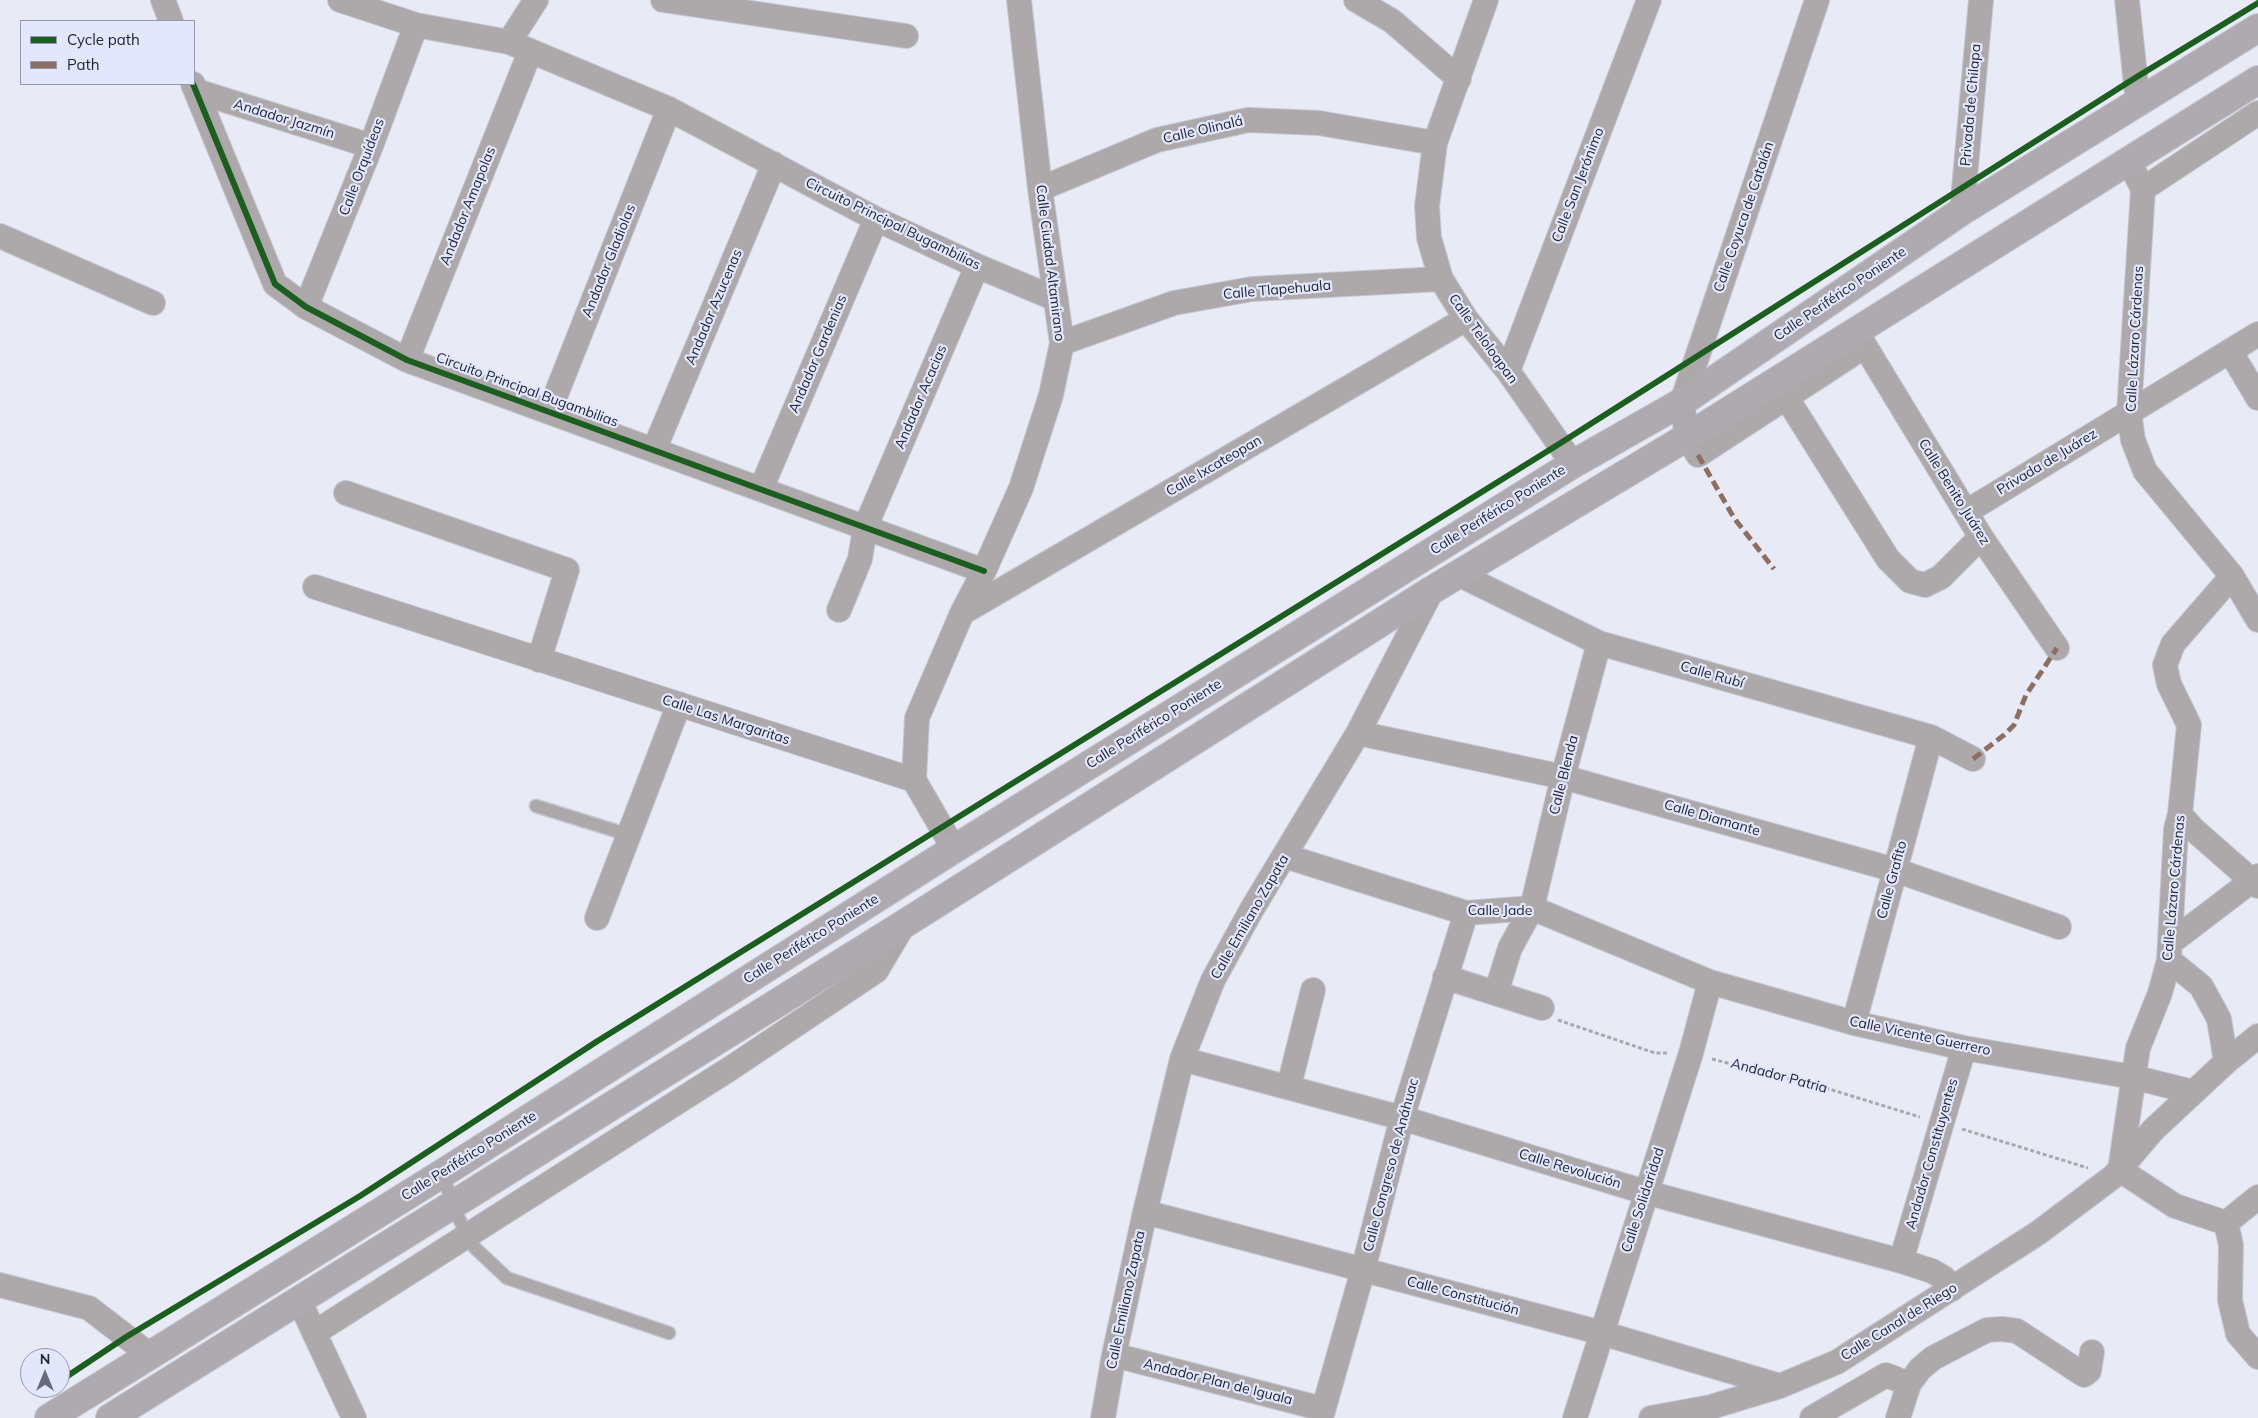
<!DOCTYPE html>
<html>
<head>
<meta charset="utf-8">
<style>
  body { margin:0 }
  #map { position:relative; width:2258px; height:1418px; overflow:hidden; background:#e8eaf6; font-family:Mulish,sans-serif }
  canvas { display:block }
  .legend { position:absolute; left:20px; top:20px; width:175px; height:65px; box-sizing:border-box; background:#e2e7fc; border:1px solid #9599ae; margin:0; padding:6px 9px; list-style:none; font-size:15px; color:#222538 }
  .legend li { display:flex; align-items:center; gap:10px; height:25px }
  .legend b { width:25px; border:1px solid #9599ae }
  .north { position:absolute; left:20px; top:1348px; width:50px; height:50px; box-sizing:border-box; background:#e2e7fc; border:1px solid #9599ae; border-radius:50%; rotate:0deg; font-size:14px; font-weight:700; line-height:20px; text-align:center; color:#222538 }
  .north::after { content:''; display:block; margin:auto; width:18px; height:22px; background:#676a7a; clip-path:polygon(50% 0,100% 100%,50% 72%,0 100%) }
</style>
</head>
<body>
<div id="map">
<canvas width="2258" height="1418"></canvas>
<ul class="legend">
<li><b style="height:6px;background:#1b5e20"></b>Cycle path</li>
<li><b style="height:6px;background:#8d6e63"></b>Path</li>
</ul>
<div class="north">N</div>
</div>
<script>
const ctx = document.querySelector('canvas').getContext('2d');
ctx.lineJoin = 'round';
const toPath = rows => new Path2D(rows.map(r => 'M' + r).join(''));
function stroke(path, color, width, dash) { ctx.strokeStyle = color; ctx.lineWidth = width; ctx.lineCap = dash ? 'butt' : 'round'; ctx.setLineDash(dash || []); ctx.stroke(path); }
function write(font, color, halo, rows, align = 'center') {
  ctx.font = font + ' Mulish,sans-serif'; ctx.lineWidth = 4.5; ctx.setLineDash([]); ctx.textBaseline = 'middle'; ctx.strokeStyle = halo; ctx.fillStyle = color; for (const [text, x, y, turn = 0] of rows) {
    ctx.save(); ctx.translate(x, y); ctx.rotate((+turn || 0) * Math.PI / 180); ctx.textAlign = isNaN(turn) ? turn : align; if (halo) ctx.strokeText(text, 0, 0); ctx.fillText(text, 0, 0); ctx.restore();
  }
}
const service = toPath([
  [536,806,629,835],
  [443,1173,452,1204,467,1235,475,1248,507,1278,669,1333]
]);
const minor = toPath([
  [163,0,171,21],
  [340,0,416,25,509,42,669,109,876,219,977,266,1056,299],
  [663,0,906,36],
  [1356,0,1392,21,1459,79],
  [1486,0,1435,143,1427,206,1429,238,1441,279,1466,319,1508,371,1573,464],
  [1817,0,1682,402,1687,437,1698,455,1865,346],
  [2127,0,2138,103],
  [509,42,536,0],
  [193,84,275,284,306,307,407,360,984,571],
  [196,91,371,146],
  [2129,162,2143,189,2129,412,2133,440,2145,471,2232,576,2258,620],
  [1040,189,1157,140,1248,120,1319,123,1435,143],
  [2143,189,2258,113],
  [1962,211,1981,0],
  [0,236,153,303],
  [306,307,371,146,416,25],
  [1857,333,1981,537,2057,648],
  [1062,343,1174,303,1252,289,1441,279],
  [2230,351,2258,398],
  [407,360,530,52],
  [1508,371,1649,0],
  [1778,384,1888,559,1910,581,1925,585,1941,577,1981,537],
  [549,412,669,109],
  [654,450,774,164],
  [761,489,876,219],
  [346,493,567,570,539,660],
  [1966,512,2258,334],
  [1458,574,1599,643,1931,737,1973,759],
  [315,587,914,780],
  [839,610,860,559,865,528,977,266],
  [962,613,1466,319],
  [1358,733,1563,777,1895,870,2059,927],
  [2180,814,2193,829,2258,886],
  [954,849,914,780,917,718,962,613,984,571,1021,488,1051,395,1062,343,1040,189,1019,0],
  [1285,856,1466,913,1532,908,1710,982,1854,1023,1964,1048,2133,1077,2193,1092],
  [597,918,679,704],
  [2170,943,2258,876],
  [2169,960,2201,986,2219,1019,2226,1062],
  [1445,977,1542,1008],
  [1496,993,1510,948,1532,908,1563,777,1599,643],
  [1854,1023,1931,737],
  [1182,1059,1402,1118,1645,1192,1901,1261,1932,1271,1944,1278,1952,1289],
  [1289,1086,1313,990],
  [2120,1170,2138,1048,2160,993,2169,960,2176,829,2180,814,2189,725,2169,684,2165,665,2173,644,2232,576],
  [2120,1170,2175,1206,2226,1223,2231,1245,2230,1300,2238,1334,2258,1357],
  [1145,1212,1602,1333,1780,1386],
  [2226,1223,2258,1197],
  [1901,1261,1964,1048],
  [0,1285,89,1308,150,1355],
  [299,1300,354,1418],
  [314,1333,731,1068,876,971,904,924],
  [1114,1355,1323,1409],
  [1103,1418,1114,1355,1145,1212,1182,1059,1213,980,1252,909,1358,733,1432,590],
  [1321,1418,1363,1270,1402,1118,1466,913],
  [1575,1418,1691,1053,1710,982],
  [1651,1418,1711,1407,1780,1386,1837,1362,2038,1233,2114,1176,2153,1130,2226,1062,2258,1036],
  [1812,1418,1886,1375,1909,1384],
  [1898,1418,1909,1384,1920,1369,1933,1358,1987,1330,2002,1329,2017,1331,2084,1375,2089,1371,2092,1352]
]);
const primary = toPath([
  [49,1418,443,1173,954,849,1573,464,1682,402,1962,211,2258,28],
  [110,1418,904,924,1432,590,1687,437,2258,80]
]);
stroke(service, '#c5c7d3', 15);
stroke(minor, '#c5c7d3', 26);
stroke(primary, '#c5c7d3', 30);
stroke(toPath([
  [1558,1020,1655,1053,1669,1053],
  [1712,1059,1829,1089,1920,1117],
  [1962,1129,2088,1168]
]), '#aba8ab', 3, [4, 2.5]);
stroke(service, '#ada8a9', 12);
stroke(minor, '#ada8a9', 24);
stroke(primary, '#afaaaf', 28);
stroke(toPath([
  [1698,455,1734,518,1774,569],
  [1973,759,2004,735,2014,725,2026,695,2057,648]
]), '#8d6e63', 5, [10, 5]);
stroke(toPath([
  [193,84,275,284,306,307,407,360,984,571],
  [60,1381,126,1337,360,1196,596,1042,1559,444,2135,78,2258,3]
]), '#1b5e20', 6);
write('14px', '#222538', '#e2e7fc', [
  ["Privada de Chilapa",1971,105,-85],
  ["Andador Jazmín",284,119,17],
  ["Calle Olinalá",1203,130,-13],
  ["Calle Orquídeas",362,167,-69],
  ["Calle San Jerónimo",1578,185,-69],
  ["Andador Amapolas",468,206,-68],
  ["Calle Coyuca de Catalán",1744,217,-71],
  ["Circuito Principal Bugambilias",893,224,26],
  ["Andador Gladiolas",609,261,-68],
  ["Calle Ciudad Altamirano",1050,263,83],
  ["Calle Tlapehuala",1277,290,-5],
  ["Calle Periférico Poniente",1840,294,-34],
  ["Andador Azucenas",714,307,-67],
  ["Calle Teloloapan",1483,339,54],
  ["Calle Lázaro Cárdenas",2135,339,-87],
  ["Andador Gardenias",818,354,-67],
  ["Circuito Principal Bugambilias",527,390,20],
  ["Andador Acacias",921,397,-67],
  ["Privada de Juárez",2047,462,-31],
  ["Calle Ixcateopan",1214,466,-30],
  ["Calle Benito Juárez",1954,492,58],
  ["Calle Periférico Poniente",1498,510,-32],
  ["Calle Rubí",1712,675,16],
  ["Calle Las Margaritas",726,720,18],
  ["Calle Periférico Poniente",1154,724,-32],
  ["Calle Blenda",1564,775,-76],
  ["Calle Diamante",1712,818,16],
  ["Calle Grafito",1892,880,-75],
  ["Calle Lázaro Cárdenas",2174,888,-85],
  ["Calle Jade",1500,911],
  ["Calle Emiliano Zapata",1250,917,-60],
  ["Calle Periférico Poniente",811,939,-32],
  ["Calle Vicente Guerrero",1920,1036,12],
  ["Andador Patria",1779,1076,15],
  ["Andador Constituyentes",1932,1154,-74],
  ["Calle Periférico Poniente",469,1156,-32],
  ["Calle Congreso de Anáhuac",1391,1165,-75],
  ["Calle Revolución",1570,1169,17],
  ["Calle Solidaridad",1643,1200,-72],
  ["Calle Constitución",1463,1296,15],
  ["Calle Emiliano Zapata",1126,1300,-78],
  ["Calle Canal de Riego",1899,1322,-32],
  ["Andador Plan de Iguala",1218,1382,14]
]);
</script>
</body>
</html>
